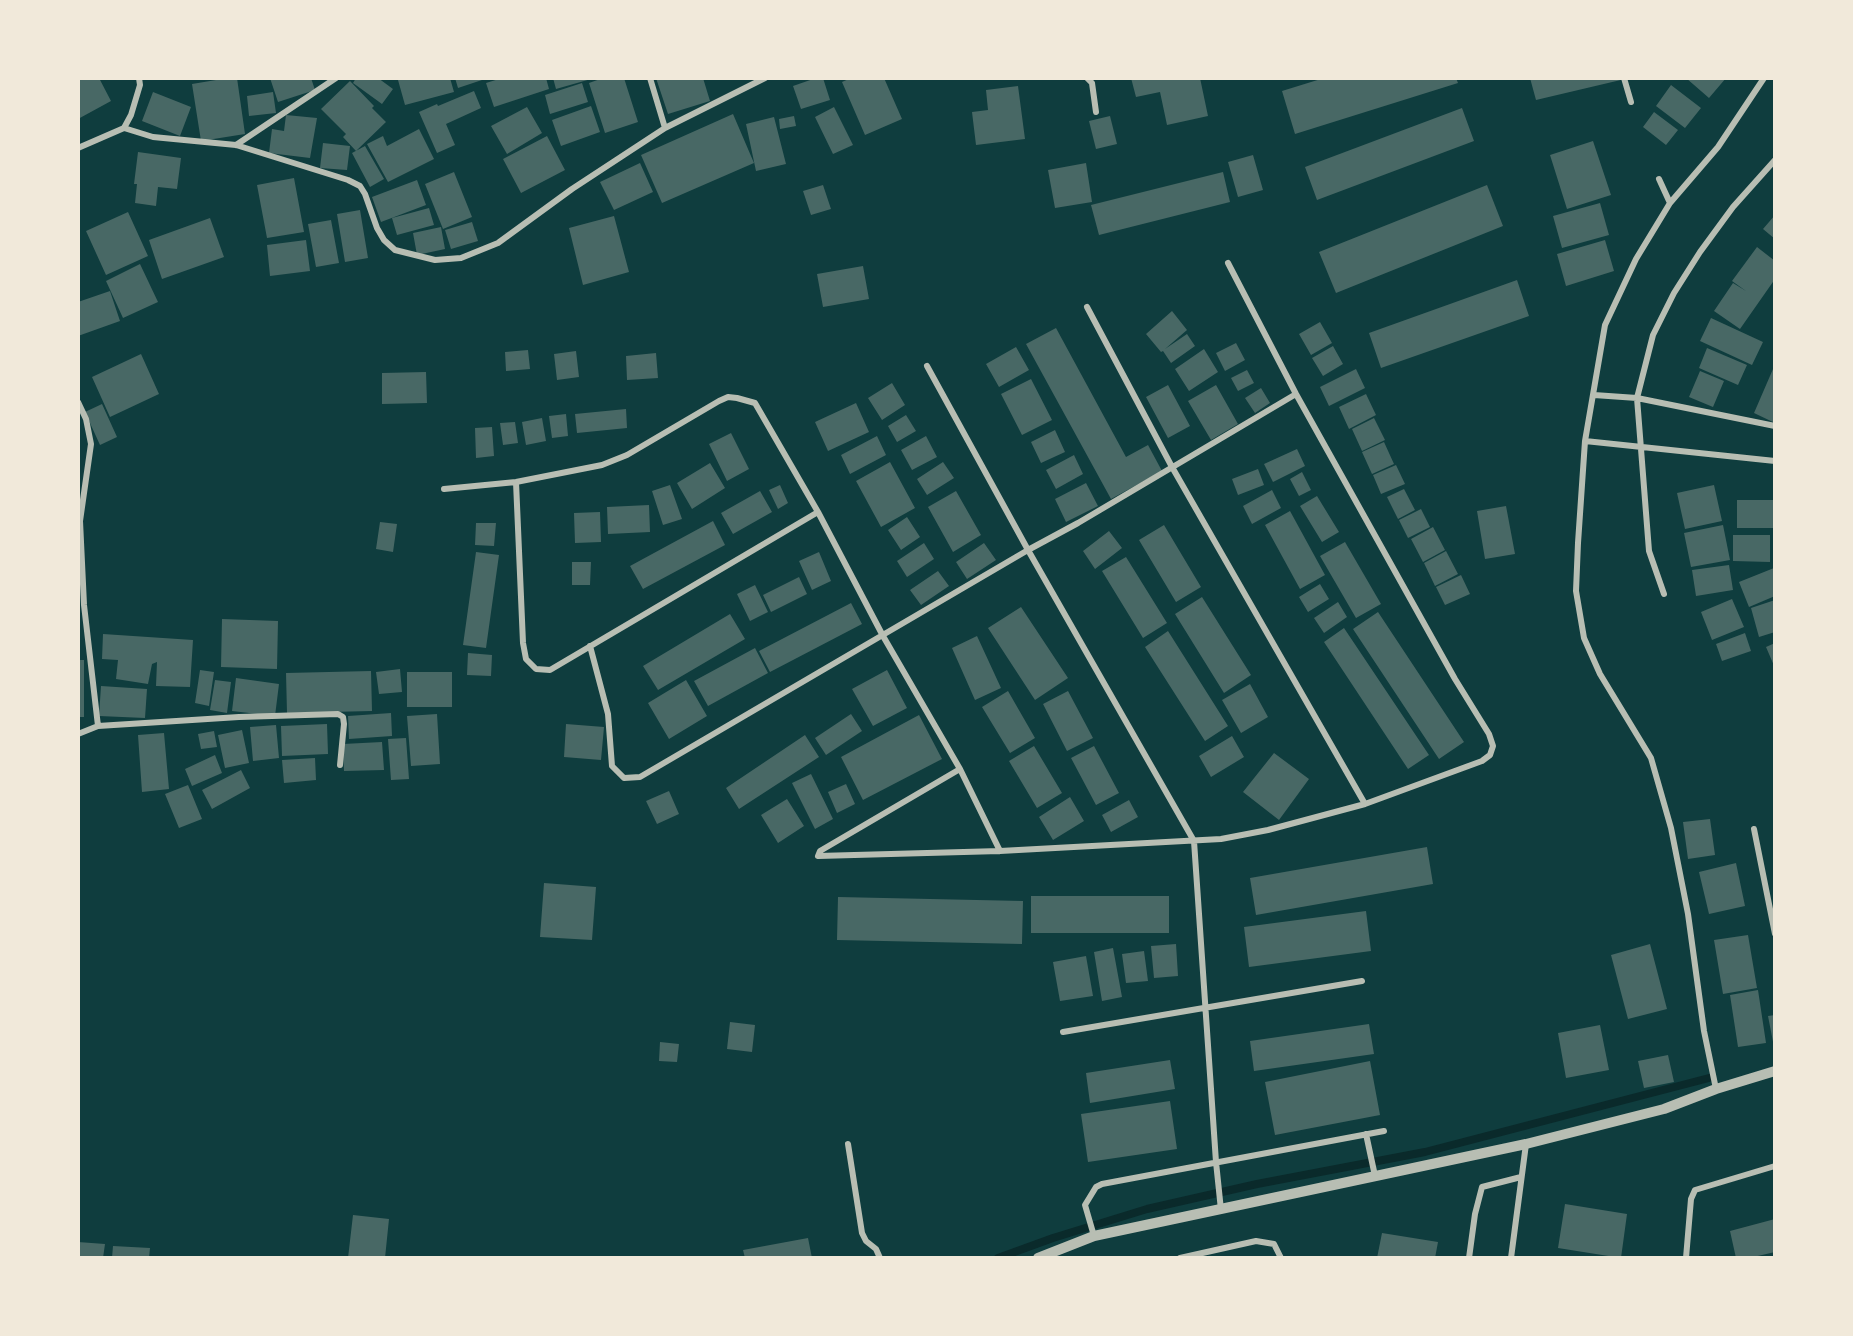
<!DOCTYPE html>
<html>
<head>
<meta charset="utf-8">
<style>
  body { margin:0 }
  #map { position:relative; width:1853px; height:1336px; overflow:hidden; background:#0f3d3e; font-family:"Fira Sans",sans-serif }
  canvas { display:block }
  .frame { position:absolute; inset:0; border:80px solid #f1e9da; pointer-events:none }
</style>
</head>
<body>
<div id="map">
<canvas width="1853" height="1336"></canvas>
<div class="frame"></div>
</div>
<script>
const ctx = document.querySelector('canvas').getContext('2d');
ctx.lineJoin = 'round';
const toPath = rows => new Path2D(rows.map(r => 'M' + r).join(''));
function stroke(path, color, width, dash) { ctx.strokeStyle = color; ctx.lineWidth = width; ctx.lineCap = dash ? 'butt' : 'round'; ctx.setLineDash(dash || []); ctx.stroke(path); }
function paint(path, color) { ctx.fillStyle = color; ctx.fill(path, 'evenodd'); }
stroke(toPath([
  [998,1258,1053,1238,1147,1209,1257,1184,1425,1152,1709,1078]
]), '#0a2a2b', 8);
paint(toPath([
  [78,78,99,78,111,101,78,119],
  [228,78,237,78,245,134,201,141,192,84],
  [270,78,311,78,315,90,278,102],
  [356,78,378,78,393,89,382,104,353,83],
  [404,78,450,78,454,92,405,105,398,80],
  [455,78,488,78,458,88],
  [502,78,546,78,549,89,494,107,486,83],
  [553,78,591,78,591,79,556,89],
  [603,78,624,78,638,122,605,133,589,83],
  [656,78,703,78,710,101,668,114],
  [816,78,823,78,830,100,801,109,793,86],
  [851,78,884,78,902,119,865,135,842,82],
  [1131,78,1200,78,1208,116,1167,125,1160,92,1136,97],
  [1324,78,1456,78,1458,83,1295,134,1282,91],
  [1530,78,1624,78,1625,79,1536,100],
  [1686,78,1726,78,1709,98],
  [350,81,374,106,372,108,386,122,356,151,343,137,346,134,321,109],
  [582,83,588,102,550,114,545,95],
  [1671,85,1701,108,1685,128,1656,106],
  [1018,86,1025,139,976,145,972,112,988,110,986,90],
  [474,91,481,108,446,124,455,145,437,153,419,112,437,104,438,106],
  [153,92,191,107,180,136,142,121],
  [273,92,276,113,249,116,247,96],
  [591,106,600,132,561,146,552,120],
  [527,107,542,133,507,154,491,126],
  [834,107,853,145,833,154,815,117],
  [1462,108,1474,141,1317,200,1305,167],
  [1654,112,1678,130,1666,145,1643,127],
  [733,114,754,163,662,203,641,155],
  [286,115,317,118,310,158,269,153,272,129,284,131],
  [794,116,796,126,780,129,779,119],
  [1110,116,1117,144,1096,149,1089,121],
  [774,117,786,164,756,171,746,124],
  [419,129,434,159,388,182,367,144,383,136,387,146],
  [547,136,565,170,521,193,503,159],
  [1593,141,1611,195,1567,209,1550,155],
  [323,143,350,146,347,170,320,168],
  [365,146,384,179,370,187,352,153],
  [138,152,181,158,177,189,158,187,156,206,135,203,137,184,134,184],
  [1253,155,1263,190,1238,197,1228,162],
  [640,163,653,192,614,210,600,182],
  [1086,163,1092,202,1055,208,1048,170],
  [454,172,472,217,443,229,425,184],
  [1223,172,1230,202,1099,235,1091,205],
  [294,178,304,232,267,238,257,185],
  [417,180,426,205,381,222,372,197],
  [823,185,831,209,811,215,803,191],
  [1487,185,1503,226,1336,293,1319,252],
  [1600,203,1609,235,1562,248,1553,216],
  [429,208,434,225,397,235,392,218],
  [360,210,368,258,345,262,337,214],
  [128,212,148,256,106,275,86,231],
  [1775,215,1775,239,1763,229],
  [614,216,629,272,583,285,569,228],
  [210,218,224,257,162,279,149,240],
  [331,220,339,263,316,267,308,224],
  [472,222,478,241,451,249,445,230],
  [441,227,445,249,417,255,413,233],
  [306,240,310,271,270,276,267,245],
  [1605,240,1614,271,1566,286,1557,254],
  [1757,247,1775,261,1775,279,1740,329,1714,311,1733,283,1746,291,1732,281],
  [140,264,158,302,123,318,106,281],
  [863,266,869,299,823,307,817,274],
  [1517,280,1529,316,1381,368,1369,333],
  [110,291,120,321,78,336,78,302],
  [1172,311,1187,330,1165,349,1187,334,1195,346,1171,363,1163,351,1161,352,1146,334],
  [1711,318,1763,342,1752,365,1700,341],
  [1320,322,1332,343,1311,355,1299,334],
  [1056,328,1126,457,1148,445,1162,471,1111,499,1026,344],
  [1236,343,1245,360,1225,371,1216,353],
  [1333,346,1343,364,1323,376,1312,358],
  [1016,347,1029,370,999,387,986,364],
  [1707,348,1747,365,1738,385,1699,368],
  [1204,349,1218,372,1189,391,1175,369],
  [528,350,530,369,506,371,505,352],
  [576,351,579,377,557,380,554,354],
  [656,353,658,378,627,380,626,356],
  [141,354,159,394,110,417,92,377],
  [1356,369,1365,388,1329,406,1320,387],
  [1773,369,1775,370,1775,423,1754,413],
  [1247,370,1254,383,1238,391,1231,378],
  [1700,371,1724,381,1713,407,1689,397],
  [426,372,427,403,382,404,382,373],
  [1031,379,1052,420,1022,435,1001,394],
  [892,383,905,405,882,420,868,398],
  [1168,385,1190,426,1168,438,1146,397],
  [1216,385,1238,424,1211,440,1188,401],
  [1261,388,1270,403,1255,413,1245,398],
  [1366,394,1376,415,1349,429,1339,407],
  [856,403,869,432,828,451,815,422],
  [102,404,117,437,100,445,85,412],
  [626,409,627,428,577,433,575,414],
  [566,414,568,436,552,438,549,416],
  [906,415,916,431,897,442,888,426],
  [542,418,546,441,526,445,522,422],
  [1374,418,1385,440,1362,451,1352,429],
  [515,422,518,443,503,445,500,423],
  [492,427,494,456,476,458,475,428],
  [1055,430,1065,452,1041,463,1031,442],
  [731,433,749,469,727,481,709,444],
  [877,436,886,455,850,474,841,455],
  [926,436,937,457,912,470,901,450],
  [1384,442,1394,464,1372,474,1362,452],
  [1297,449,1305,466,1273,482,1264,464],
  [1074,455,1083,474,1056,489,1046,470],
  [890,462,915,508,881,527,856,481],
  [943,462,954,478,927,495,917,479],
  [710,463,725,488,692,509,677,483],
  [1396,465,1405,484,1381,494,1373,475],
  [1258,469,1264,485,1238,495,1232,479],
  [1302,472,1311,490,1299,496,1290,479],
  [1086,483,1098,506,1066,522,1055,499],
  [670,485,682,519,663,525,652,491],
  [780,485,788,503,778,509,769,490],
  [1714,485,1722,521,1685,529,1677,493],
  [1404,489,1415,510,1398,519,1387,497],
  [1272,490,1281,508,1252,524,1243,506],
  [760,491,772,512,733,534,721,513],
  [956,491,981,535,953,552,928,507],
  [1317,496,1339,532,1322,542,1300,506],
  [1737,500,1773,500,1773,528,1737,528],
  [649,505,650,532,608,534,607,507],
  [1506,506,1515,554,1485,559,1477,511],
  [1421,509,1430,527,1408,538,1399,520],
  [1290,511,1325,575,1300,589,1265,525],
  [600,512,601,542,575,543,574,513],
  [907,517,920,537,901,550,888,530],
  [713,521,725,545,643,589,630,566],
  [380,522,397,524,393,552,376,549],
  [476,523,496,523,494,546,475,545],
  [1164,525,1201,587,1176,602,1139,540],
  [1723,525,1730,560,1691,567,1684,533],
  [1433,527,1445,550,1423,562,1411,539],
  [1109,531,1122,548,1095,569,1083,551],
  [1733,535,1770,535,1770,562,1733,561],
  [1345,542,1381,604,1356,618,1320,556],
  [924,543,934,559,907,577,897,561],
  [984,543,996,560,967,579,956,562],
  [1446,551,1458,574,1435,586,1424,563],
  [476,552,499,555,486,648,463,645],
  [819,552,831,581,812,590,799,561],
  [1126,557,1167,623,1143,638,1102,571],
  [572,562,591,562,590,585,572,585],
  [1729,565,1733,590,1696,596,1692,570],
  [1774,568,1775,596,1749,607,1739,582],
  [938,571,949,586,921,605,910,590],
  [1461,575,1470,594,1445,605,1436,587],
  [799,577,807,594,771,612,763,595],
  [1320,584,1329,599,1308,612,1299,597],
  [755,585,768,612,750,621,737,594],
  [1202,597,1251,675,1224,693,1175,614],
  [1732,599,1744,627,1712,640,1701,612],
  [1775,600,1775,632,1759,637,1751,608],
  [1338,602,1347,617,1324,633,1314,618],
  [851,603,862,624,770,672,759,651],
  [1021,607,1068,678,1035,700,988,628],
  [1378,612,1464,742,1439,759,1353,629],
  [730,614,745,639,658,690,643,666],
  [222,619,278,621,277,669,221,667],
  [1344,628,1429,755,1408,769,1324,642],
  [1168,631,1228,726,1205,741,1145,647],
  [1745,633,1751,651,1722,661,1716,644],
  [103,634,193,640,190,687,156,686,157,662,152,664,148,684,116,679,118,660,102,659],
  [977,636,1001,688,975,700,952,648],
  [1775,643,1775,668,1766,647],
  [755,648,768,673,708,706,694,681],
  [468,653,492,655,491,676,467,675],
  [78,660,84,660,84,717,78,717],
  [400,669,402,692,379,694,376,672],
  [200,670,214,672,209,706,195,703],
  [887,670,907,708,873,726,852,689],
  [371,671,372,711,287,713,286,673],
  [407,672,452,672,452,707,407,707],
  [236,678,279,684,275,716,232,711],
  [215,680,231,682,227,713,210,710],
  [686,680,707,716,669,739,648,703],
  [1250,684,1268,717,1241,733,1222,700],
  [101,686,147,689,145,718,99,716],
  [1008,691,1035,738,1010,753,982,707],
  [1068,691,1093,738,1067,751,1043,704],
  [391,713,392,736,349,739,348,716],
  [437,714,440,764,411,766,407,716],
  [851,714,862,731,826,755,815,738],
  [919,715,942,759,863,800,841,757],
  [327,724,328,754,282,756,281,726],
  [566,724,604,727,601,760,564,757],
  [276,725,279,758,253,761,250,727],
  [242,730,249,763,225,768,218,735],
  [214,731,217,747,201,749,198,734],
  [164,733,169,789,142,792,138,735],
  [805,735,819,757,739,809,726,788],
  [1232,736,1244,757,1211,777,1199,756],
  [406,738,409,779,391,780,388,739],
  [382,742,384,770,344,771,343,744],
  [1034,746,1062,793,1037,808,1009,761],
  [1094,746,1119,793,1096,805,1071,758],
  [1274,753,1309,779,1279,820,1243,792],
  [215,755,222,773,192,786,185,769],
  [315,758,316,780,284,783,282,760],
  [241,770,250,788,212,809,202,790],
  [811,774,833,819,815,829,792,783],
  [846,784,855,804,837,813,828,792],
  [188,785,202,819,179,828,165,794],
  [669,791,679,814,657,824,646,801],
  [1070,797,1084,821,1053,840,1039,817],
  [787,799,804,826,778,843,761,815],
  [1129,800,1138,817,1111,832,1102,815],
  [1710,819,1715,855,1688,859,1683,822],
  [1427,847,1433,884,1256,915,1250,878],
  [1736,863,1745,906,1709,914,1699,872],
  [544,883,596,887,592,940,540,937],
  [1031,896,1169,896,1169,933,1031,933],
  [838,897,1023,901,1022,944,837,940],
  [1366,911,1371,951,1249,967,1244,927],
  [1748,935,1757,988,1723,994,1714,940],
  [1176,944,1178,976,1154,978,1151,946],
  [1650,944,1667,1009,1628,1019,1611,955],
  [1113,948,1122,997,1102,1001,1094,952],
  [1144,951,1148,981,1126,983,1122,954],
  [1086,956,1093,996,1060,1001,1053,962],
  [1758,990,1766,1043,1738,1047,1730,995],
  [1775,1015,1775,1047,1774,1047,1768,1016],
  [730,1022,755,1025,752,1052,727,1049],
  [1369,1024,1374,1054,1254,1071,1250,1041],
  [1600,1025,1609,1070,1566,1078,1558,1033],
  [660,1042,679,1044,677,1062,659,1061],
  [1668,1055,1674,1082,1644,1088,1638,1061],
  [1170,1060,1175,1089,1090,1103,1086,1073],
  [1370,1061,1380,1115,1275,1135,1265,1082],
  [1170,1101,1177,1149,1088,1162,1081,1114],
  [1565,1204,1627,1214,1621,1258,1558,1248],
  [353,1215,389,1219,385,1258,348,1258],
  [1775,1219,1775,1252,1749,1258,1736,1258,1730,1231],
  [1382,1233,1438,1242,1435,1258,1377,1258],
  [808,1238,812,1258,745,1258,743,1250],
  [78,1242,105,1244,103,1258,78,1258],
  [113,1246,150,1248,149,1258,112,1258]
]), '#486865');
stroke(toPath([
  [650,78,665,128],
  [1087,78,1092,83,1096,112],
  [1624,78,1631,102],
  [124,128,131,115,140,85,139,78],
  [236,145,336,78],
  [78,148,124,128,153,137,236,145,348,180,360,186,365,194,377,228,384,240,395,250,435,260,461,258,498,243,572,189,665,128,765,78],
  [1659,179,1670,203],
  [1087,307,1172,467,1365,804],
  [927,366,1028,550,1194,841,1216,1162,1221,1210],
  [1594,395,1637,398,1775,426],
  [78,402,86,419,91,444,80,521,84,605,98,726],
  [1585,441,1775,461],
  [516,482,523,643,526,659,536,669,550,670,818,512],
  [444,489,516,482,602,465,627,455,719,401,728,397,737,398,755,403,818,512,883,636,960,769,1000,851],
  [1664,594,1649,551,1637,398,1653,335,1674,293,1700,252,1733,207,1775,160],
  [590,646,608,714,612,766,624,778,640,777,1028,550,1078,523,1296,394],
  [78,734,98,726,239,717,338,714,343,717,344,724,340,765],
  [960,769,820,851,818,856,1000,851,1221,839,1268,830,1365,804,1482,761,1490,755,1493,746,1489,734,1455,679,1296,394,1228,263],
  [1754,829,1775,934],
  [1063,1032,1362,981],
  [1716,1089,1704,1031,1688,914,1671,828,1651,758,1600,674,1584,638,1576,591,1578,543,1585,441,1605,325,1636,259,1670,203,1718,147,1764,78],
  [1366,1134,1375,1176],
  [848,1144,862,1233,866,1241,876,1249,880,1258],
  [1094,1236,1085,1205,1096,1187,1102,1184,1384,1131],
  [1180,1258,1256,1241,1274,1244,1281,1258],
  [1469,1258,1475,1214,1482,1187,1521,1177],
  [1511,1258,1526,1144],
  [1686,1258,1691,1199,1695,1190,1775,1166]
]), '#b8beb3', 6);
stroke(toPath([
  [1038,1258,1094,1236,1526,1144,1664,1109,1716,1089,1775,1071]
]), '#b8beb3', 10);
</script>
</body>
</html>
